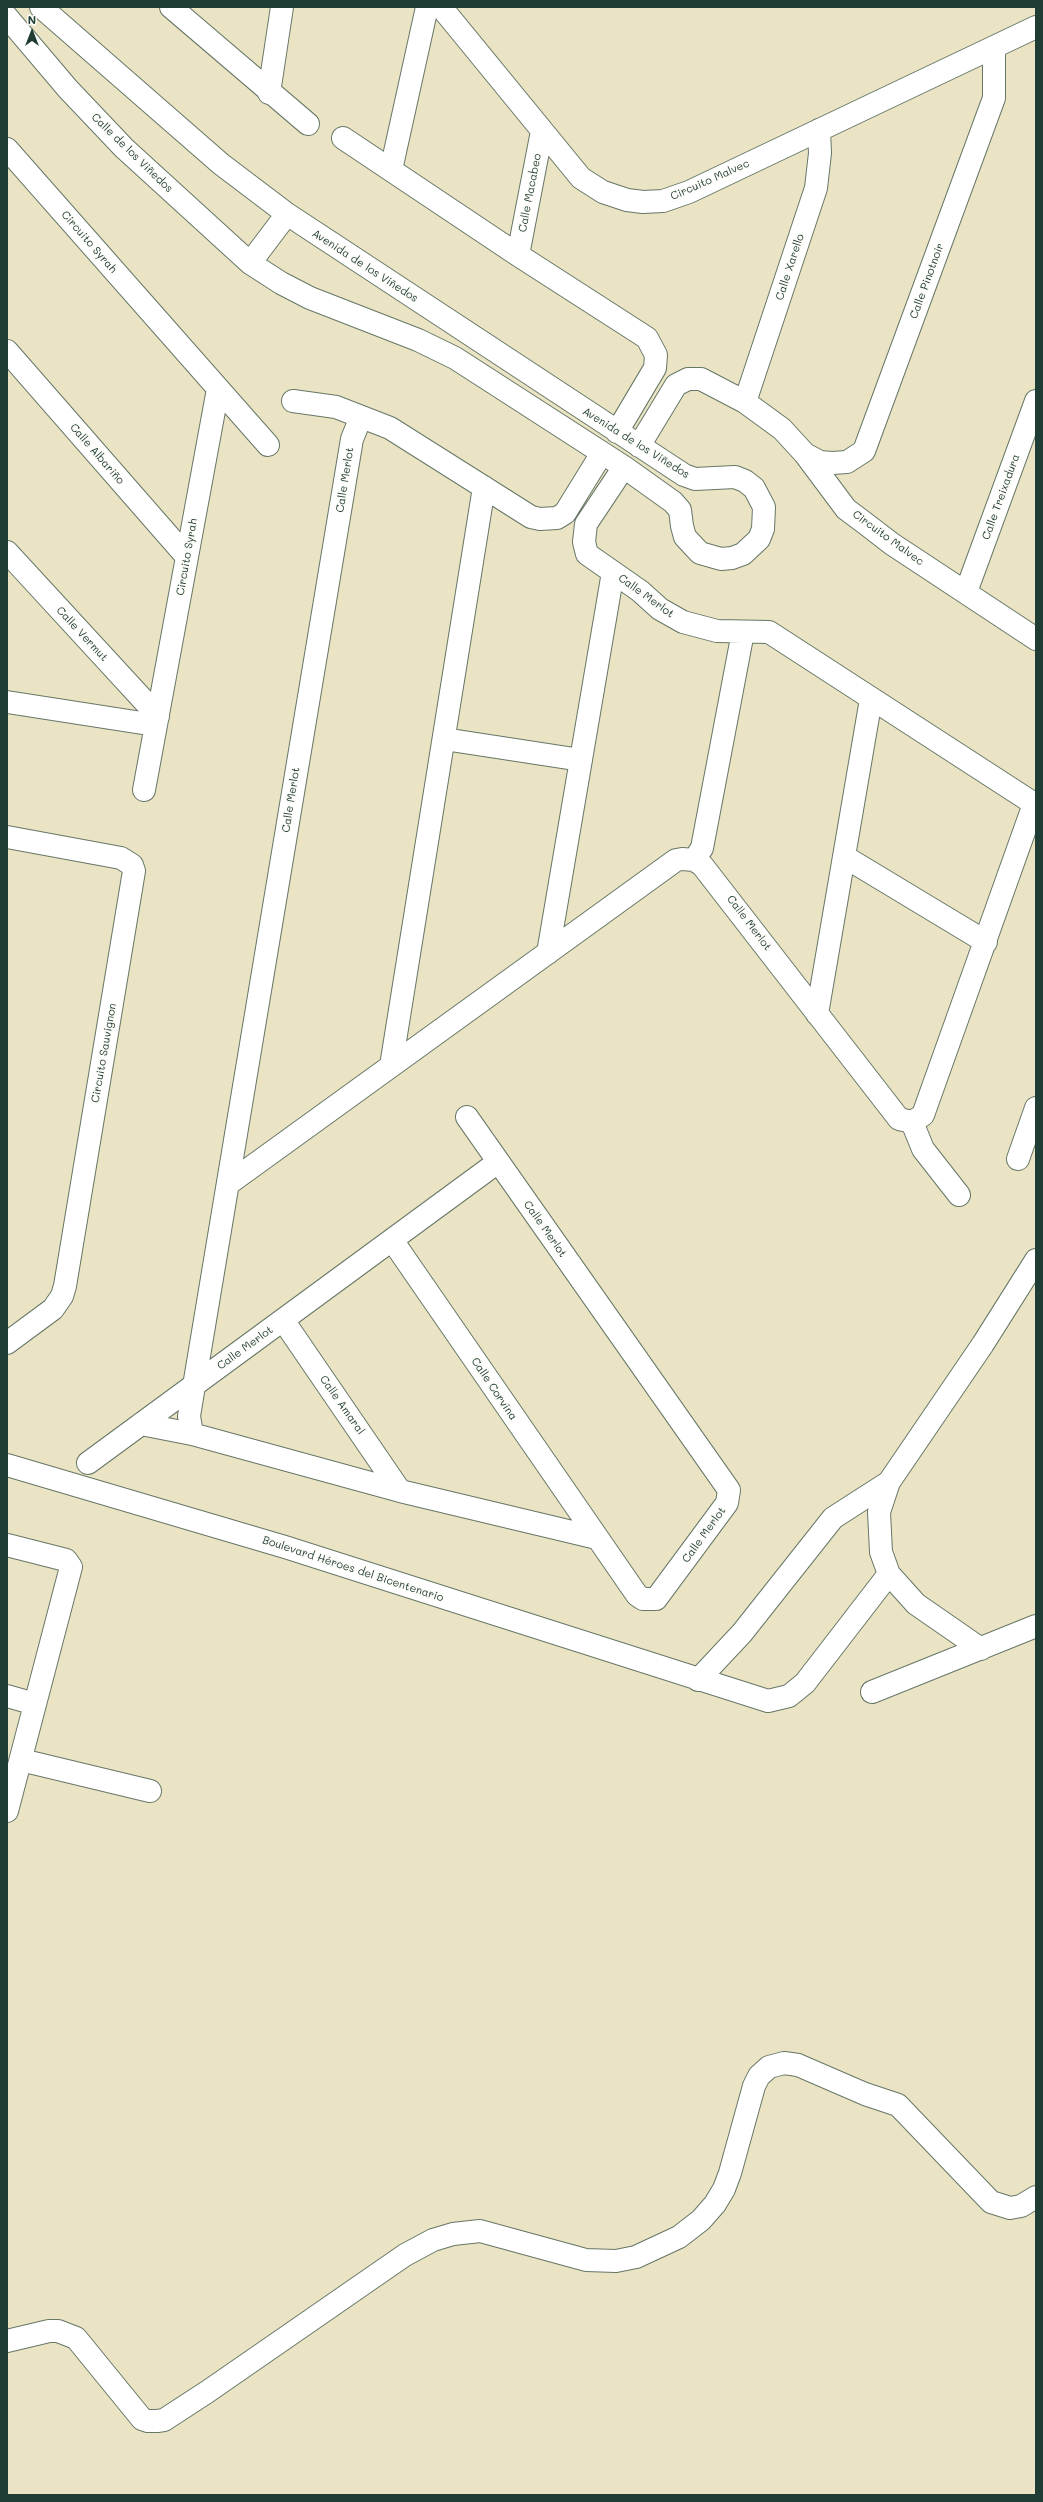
<!DOCTYPE html>
<html>
<head>
<meta charset="utf-8">
<style>
  body { margin:0 }
  #map { position:relative; width:1043px; height:2502px; overflow:hidden; background:#eae4c4; font-family:Mali,sans-serif }
  canvas { display:block }
  .frame { position:absolute; inset:0; border:8px solid #1f3d34; pointer-events:none }
  .north { position:absolute; left:12px; top:12px; width:40px; height:40px; -webkit-text-stroke:3px #fdfcf7; paint-order:stroke; rotate:0deg; font-size:11px; font-weight:700; line-height:16px; text-align:center; color:#1f3d34 }
  .north::after { content:''; display:block; margin:auto; width:14px; height:18px; background:#1f3d34; clip-path:polygon(50% 0,100% 100%,50% 72%,0 100%) }
</style>
</head>
<body>
<div id="map">
<canvas width="1043" height="2502"></canvas>
<div class="frame"></div>
<div class="north">N</div>
</div>
<script>
const ctx = document.querySelector('canvas').getContext('2d');
ctx.lineJoin = 'round';
const toPath = rows => new Path2D(rows.map(r => 'M' + r).join(''));
function stroke(path, color, width, dash) { ctx.strokeStyle = color; ctx.lineWidth = width; ctx.lineCap = dash ? 'butt' : 'round'; ctx.setLineDash(dash || []); ctx.stroke(path); }
function write(font, color, halo, rows, align = 'center') {
  ctx.font = font + ' Mali,sans-serif'; ctx.lineWidth = 3; ctx.setLineDash([]); ctx.textBaseline = 'middle'; ctx.strokeStyle = halo; ctx.fillStyle = color; for (const [text, x, y, turn = 0] of rows) {
    ctx.save(); ctx.translate(x, y); ctx.rotate((+turn || 0) * Math.PI / 180); ctx.textAlign = isNaN(turn) ? turn : align; if (halo) ctx.strokeText(text, 0, 0); ctx.fillText(text, 0, 0); ctx.restore();
  }
}
const minor = toPath([
  [171,7,308,124],
  [441,7,581,178,603,192,627,200,643,202,663,201,689,192,1036,27],
  [7,17,68,89,124,148,250,263,281,283,310,298,418,340,455,358,624,467,673,502,680,510,682,526,685,537,700,553,721,559,732,558,743,554,759,539,763,529,764,507,754,488,745,481,735,477,695,479,684,475,287,214,221,164,41,7],
  [269,93,282,7],
  [343,138,518,255,647,338,656,355,655,368,617,432],
  [7,149,268,445],
  [391,170,427,7],
  [518,255,542,131],
  [250,263,287,214],
  [7,351,187,557],
  [293,401,336,407,390,428,531,517,540,519,557,518,565,513,602,453],
  [745,402,816,188,820,153,819,130],
  [639,446,676,385,688,379,701,379,745,402,782,429,805,454,846,509,866,524,892,544,1036,639],
  [805,454,820,462,832,463,847,462,864,451,994,98,994,47],
  [624,467,586,524,584,542,587,554,640,591,660,609,683,622,717,631,769,632,1036,805],
  [7,552,158,716],
  [966,592,1036,401],
  [7,702,155,725],
  [444,739,581,760],
  [144,790,218,389],
  [7,837,121,858,132,865,134,871,65,1286,62,1296,53,1309,7,1343],
  [845,857,986,942],
  [694,860,702,848,743,632],
  [548,953,613,572],
  [817,1014,871,699],
  [391,1066,484,487],
  [912,1122,923,1149,959,1195],
  [1018,1159,1036,1108],
  [228,1184,676,860,682,859,694,860,702,865,899,1119,912,1122,923,1115,1034,804],
  [392,1240,637,1595,643,1599,656,1599,727,1503,729,1490,467,1117],
  [283,1320,400,1491],
  [141,1424,192,1434,400,1491,597,1538],
  [192,1434,189,1416,352,439,361,417],
  [88,1463,498,1162],
  [7,1465,285,1547,768,1701,789,1696,805,1683,889,1574],
  [7,1545,66,1560,71,1567,7,1811],
  [981,1649,916,1604,889,1574,881,1552,879,1512,889,1482,983,1344,1036,1260],
  [698,1680,742,1633,833,1518,889,1482],
  [872,1692,1036,1626],
  [7,1696,35,1704],
  [21,1760,150,1791],
  [7,2341,49,2331,58,2331,76,2338,142,2419,148,2421,157,2421,164,2420,207,2392,405,2255,433,2240,453,2234,480,2231,586,2260,616,2261,636,2257,679,2237,701,2220,715,2204,724,2189,730,2173,754,2086,759,2076,769,2067,784,2063,798,2065,865,2094,898,2105,991,2202,1010,2208,1021,2206,1036,2197]
]);
stroke(minor, '#676', 24);
stroke(minor, '#fff', 22);
write('11px', '#1f3d34', '#fdfcf7', [
  ["Calle de los Viñedos",132,153,44],
  ["Circuito Malvec",710,180,-24],
  ["Calle Macabeo",530,193,-79],
  ["Circuito Syrah",89,242,49],
  ["Avenida de los Viñedos",365,266,33],
  ["Calle Xarello",790,267,-72],
  ["Calle Pinotnoir",927,281,-70],
  ["Avenida de los Viñedos",636,443,32],
  ["Calle Albariño",97,454,49],
  ["Calle Merlot",345,480,-81],
  ["Calle Treixadura",1001,497,-70],
  ["Circuito Malvec",888,538,36],
  ["Circuito Syrah",187,557,-80],
  ["Calle Merlot",646,596,36],
  ["Calle Vermut",82,634,47],
  ["Calle Merlot",291,800,-81],
  ["Calle Merlot",749,923,53],
  ["Circuito Sauvignon",104,1053,-80],
  ["Calle Merlot",545,1229,55],
  ["Calle Merlot",245,1348,-36],
  ["Calle Corvina",494,1389,56],
  ["Calle Amaral",342,1405,55],
  ["Calle Merlot",704,1535,-54],
  ["Boulevard Héroes del Bicentenario",353,1569,18]
]);
</script>
</body>
</html>
